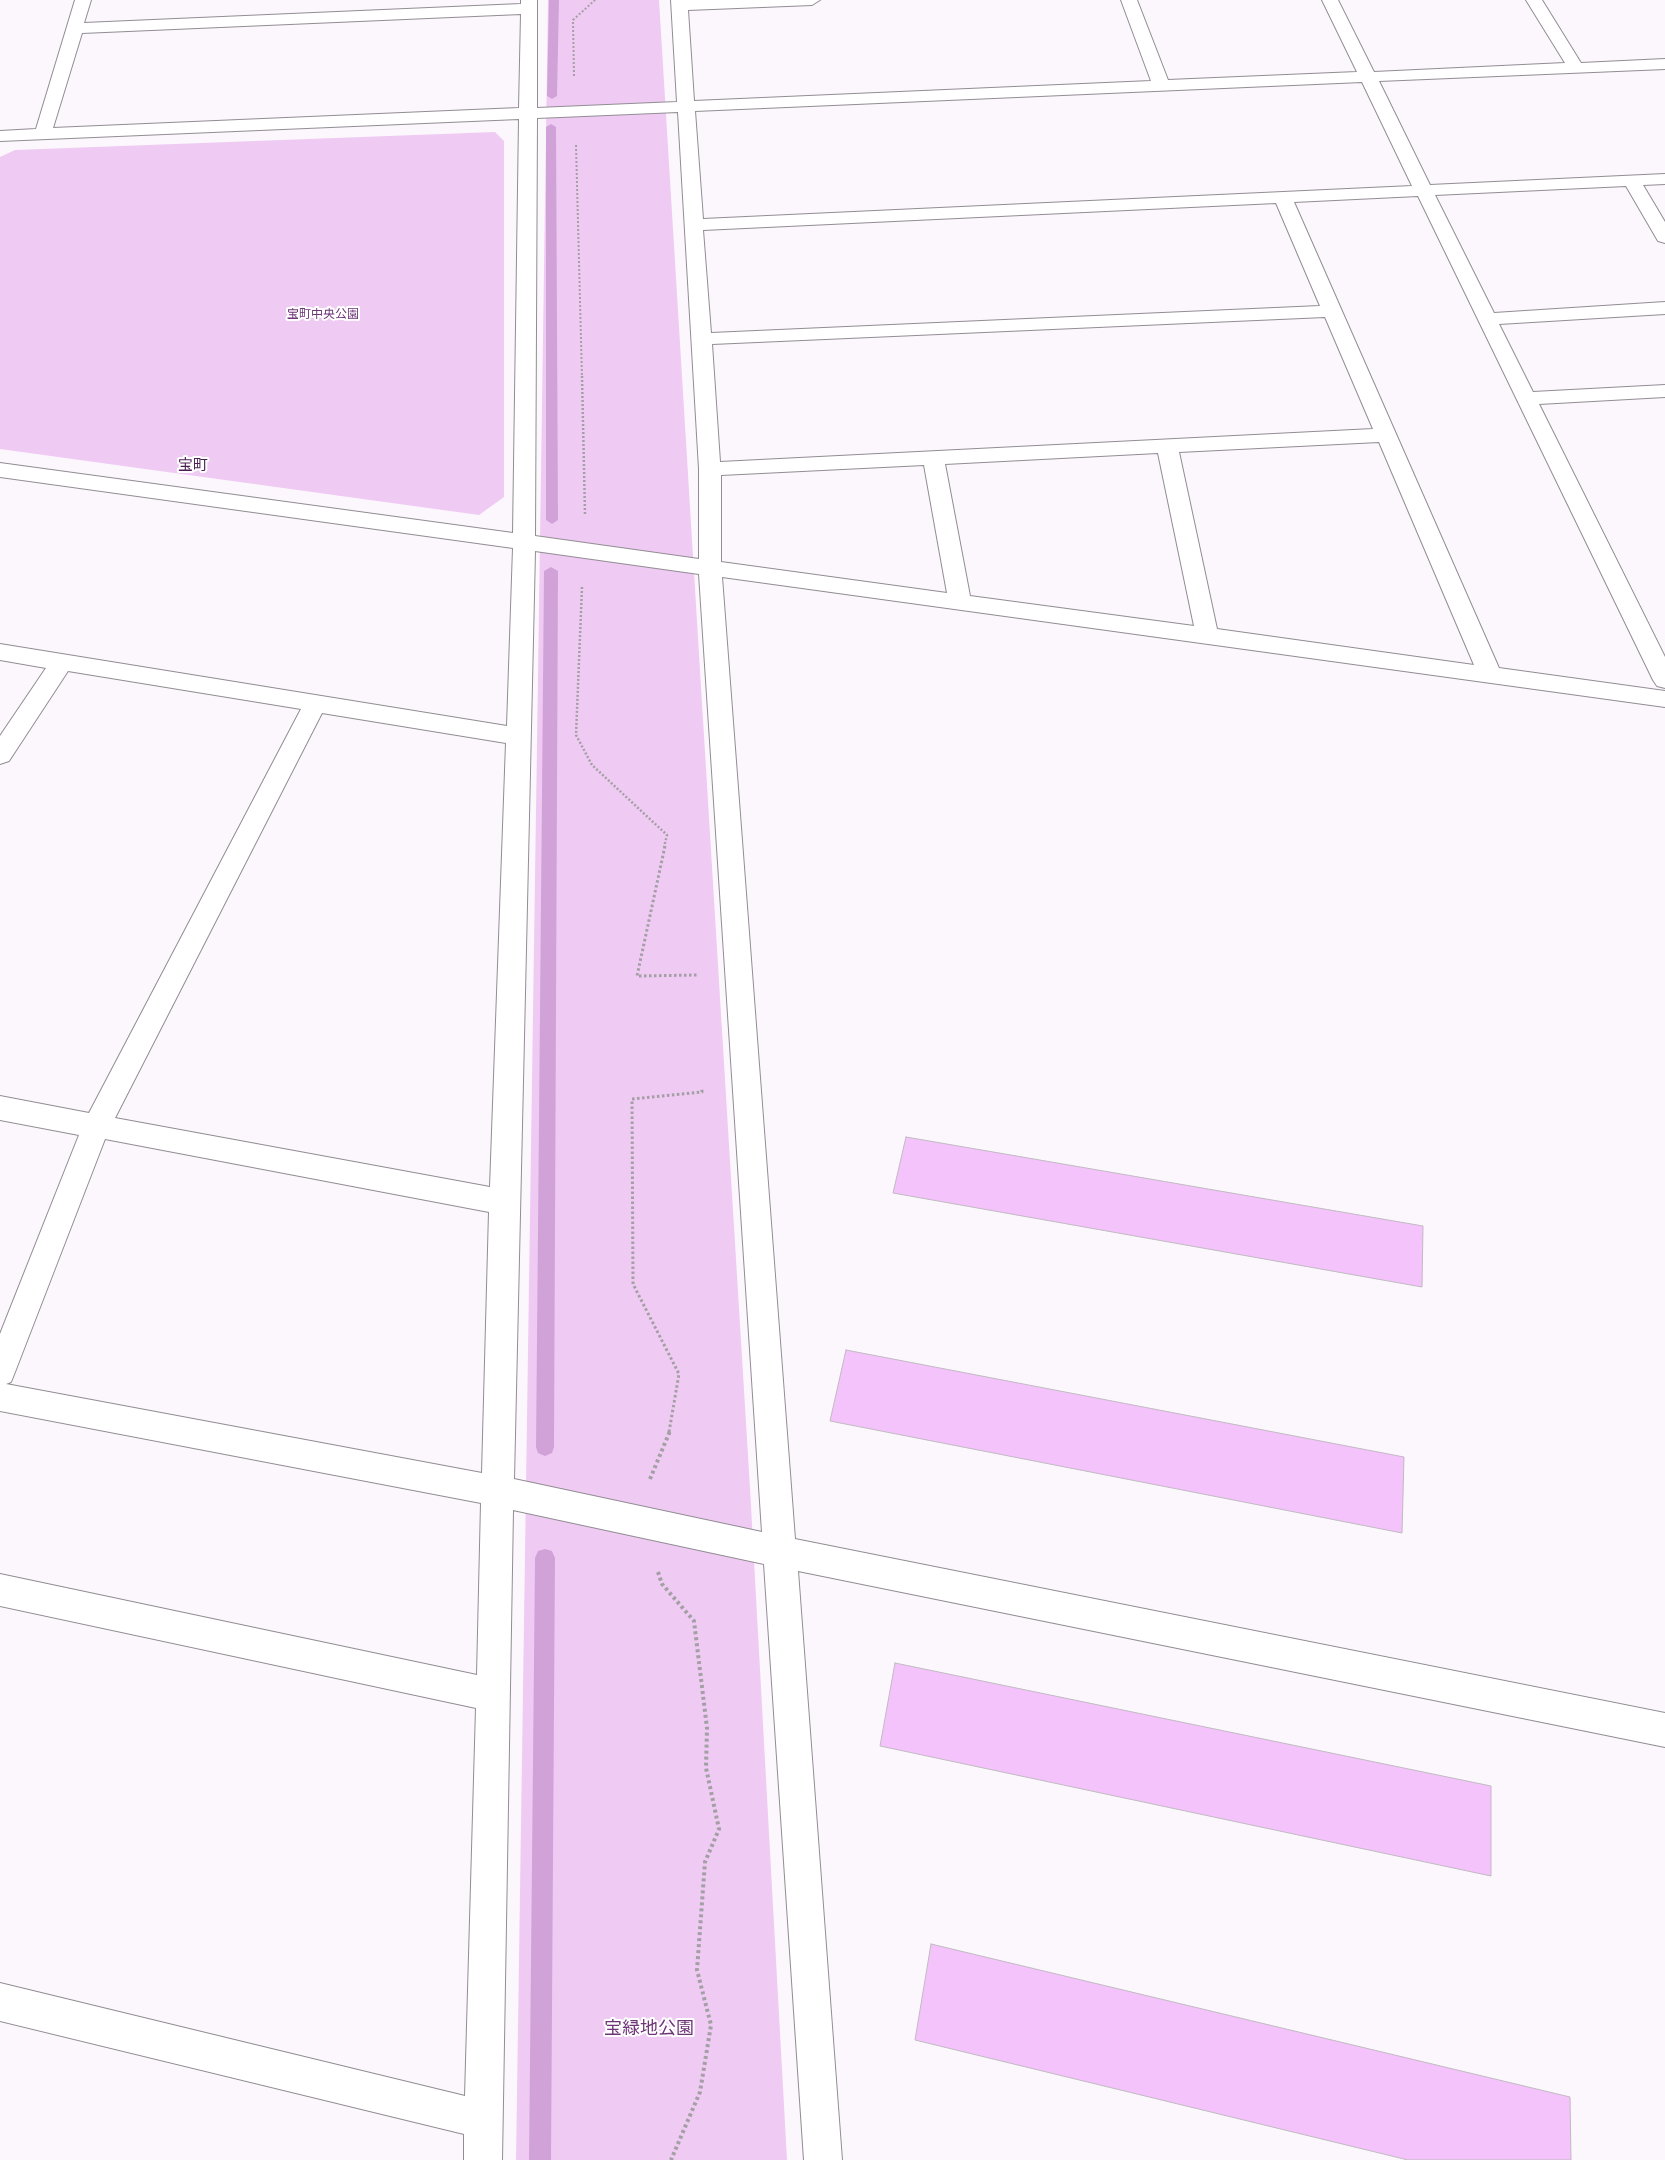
<!DOCTYPE html>
<html>
<head>
<meta charset="utf-8">
<style>
  body { margin:0 }
  canvas { display:block; background:#fcf6fd }
</style>
</head>
<body>
<canvas width="1665" height="2160"></canvas>
<script>
const ctx = document.querySelector('canvas').getContext('2d');
ctx.lineJoin = 'round';
function paint(path, color) { ctx.fillStyle = color; ctx.fill(path, 'evenodd'); }
const toPath = rows => new Path2D(rows.map(r => 'M' + r).join(''));
function stroke(path, color, width, dash) { ctx.strokeStyle = color; ctx.lineWidth = width; ctx.lineCap = dash ? 'butt' : 'round'; ctx.setLineDash(dash || []); ctx.stroke(path); }
function write(font, color, halo, rows, align = 'center') {
  ctx.font = font + ' "Varela Round","Noto Sans JP",sans-serif'; ctx.lineWidth = 4; ctx.setLineDash([]); ctx.textBaseline = 'middle'; ctx.strokeStyle = halo; ctx.fillStyle = color; for (const [text, x, y, turn = 0] of rows) {
    ctx.save(); ctx.translate(x, y); ctx.rotate((+turn || 0) * Math.PI / 180); ctx.textAlign = isNaN(turn) ? turn : align; if (halo) ctx.strokeText(text, 0, 0); ctx.fillText(text, 0, 0); ctx.restore();
  }
}
paint(toPath([
  [548,0,659,0,750,1488,787,2160,516,2160],
  [495,132,504,141,504,497,479,515,0,449,0,157,15,150]
]), '#efcbf4');
paint(toPath([
  [549,0,559,0,557,96,552,99,547,96,549,0],
  [551,124,556,127,558,520,552,524,546,520,546,127,551,124],
  [551,567,558,571,554,1447,552,1453,545,1456,538,1453,536,1447,544,571,551,567],
  [545,1549,552,1551,555,1558,551,2160,529,2160,535,1558,538,1551,545,1549]
]), '#d1a2d8');
const building = toPath([
  [906,1137,1423,1226,1422,1287,893,1193,906,1137],
  [846,1350,1404,1457,1402,1533,830,1421,846,1350],
  [895,1663,1491,1786,1491,1876,880,1746,895,1663],
  [931,1944,1570,2097,1571,2160,1408,2160,915,2040,931,1944]
]);
paint(building, '#f4c3fb');
stroke(building, '#c0bac1', 1);
const minor = toPath([
  [75,0,91,0,84,23,521,4,521,0,537,0,537,108,677,102,671,0,820,0,812,5,688,10,694,101,1151,81,1121,0,1137,0,1168,80,1357,72,1322,0,1338,0,1374,72,1565,63,1526,0,1542,0,1581,63,1665,59,1665,69,1379,81,1430,185,1665,174,1665,184,1643,185,1665,222,1665,243,1658,241,1626,186,1435,195,1494,313,1665,302,1665,314,1499,324,1533,392,1665,385,1665,397,1539,404,1665,657,1665,688,1657,686,1653,680,1418,196,1294,202,1499,668,1665,691,1665,707,722,577,795,1539,1665,1713,1665,1747,798,1571,842,2160,804,2160,764,1564,513,1510,502,2160,464,2160,464,2134,0,2021,0,1983,465,2096,476,1708,0,1606,0,1574,477,1675,481,1503,0,1411,0,1334,79,1135,0,1120,0,1096,89,1113,301,709,68,671,9,761,0,764,0,736,46,668,0,660,0,644,507,726,513,548,0,477,0,463,513,533,519,119,0,141,0,131,36,129,75,0],
  [521,14,519,108,53,128,82,33,521,14],
  [1362,82,1412,186,703,219,695,111,1362,82],
  [678,112,699,469,699,559,535,536,537,118,678,112],
  [1276,203,1320,306,711,333,703,230,1276,203],
  [1325,317,1373,429,720,462,712,344,1325,317],
  [1379,442,1474,665,1217,629,1179,452,1379,442],
  [1158,453,1194,626,970,596,945,464,1158,453],
  [924,465,947,593,721,562,721,475,924,465],
  [535,551,699,574,762,1532,514,1479,535,551],
  [322,713,506,743,490,1187,115,1118,322,713],
  [105,1139,489,1212,482,1473,6,1384,11,1382,15,1372,105,1139]
]);
stroke(minor, '#928d93', 2);
stroke(toPath([
  [574,76,573,20,595,0],
  [576,145,582,378]
]), '#a39fa4', 2, [2, 2]);
stroke(toPath([
  [582,376,585,514],
  [582,587,576,735,592,765,667,835,664,847]
]), '#a39fa4', 2.5, [2, 2]);
stroke(toPath([
  [665,846,637,976,698,975],
  [669,1432,679,1374,633,1284,632,1099,702,1092,702,1089]
]), '#a39fa4', 3, [2.5, 2.5]);
stroke(toPath([
  [650,1479,670,1431],
  [658,1572,662,1584,694,1621,707,1728,706,1768,719,1829,705,1862,697,1970,711,2025,700,2092,671,2160]
]), '#a39fa4', 4, [3, 3]);
paint(minor, '#fff');
write('12px', '#6e3677', '#fff', [
  ["宝町中央公園",323,315]
]);
write('15px', '#4a1e51', '#fff', [
  ["宝町",193,466]
]);
write('18px', '#6e3677', '#fff', [
  ["宝緑地公園",649,2029]
]);
</script>
</body>
</html>
